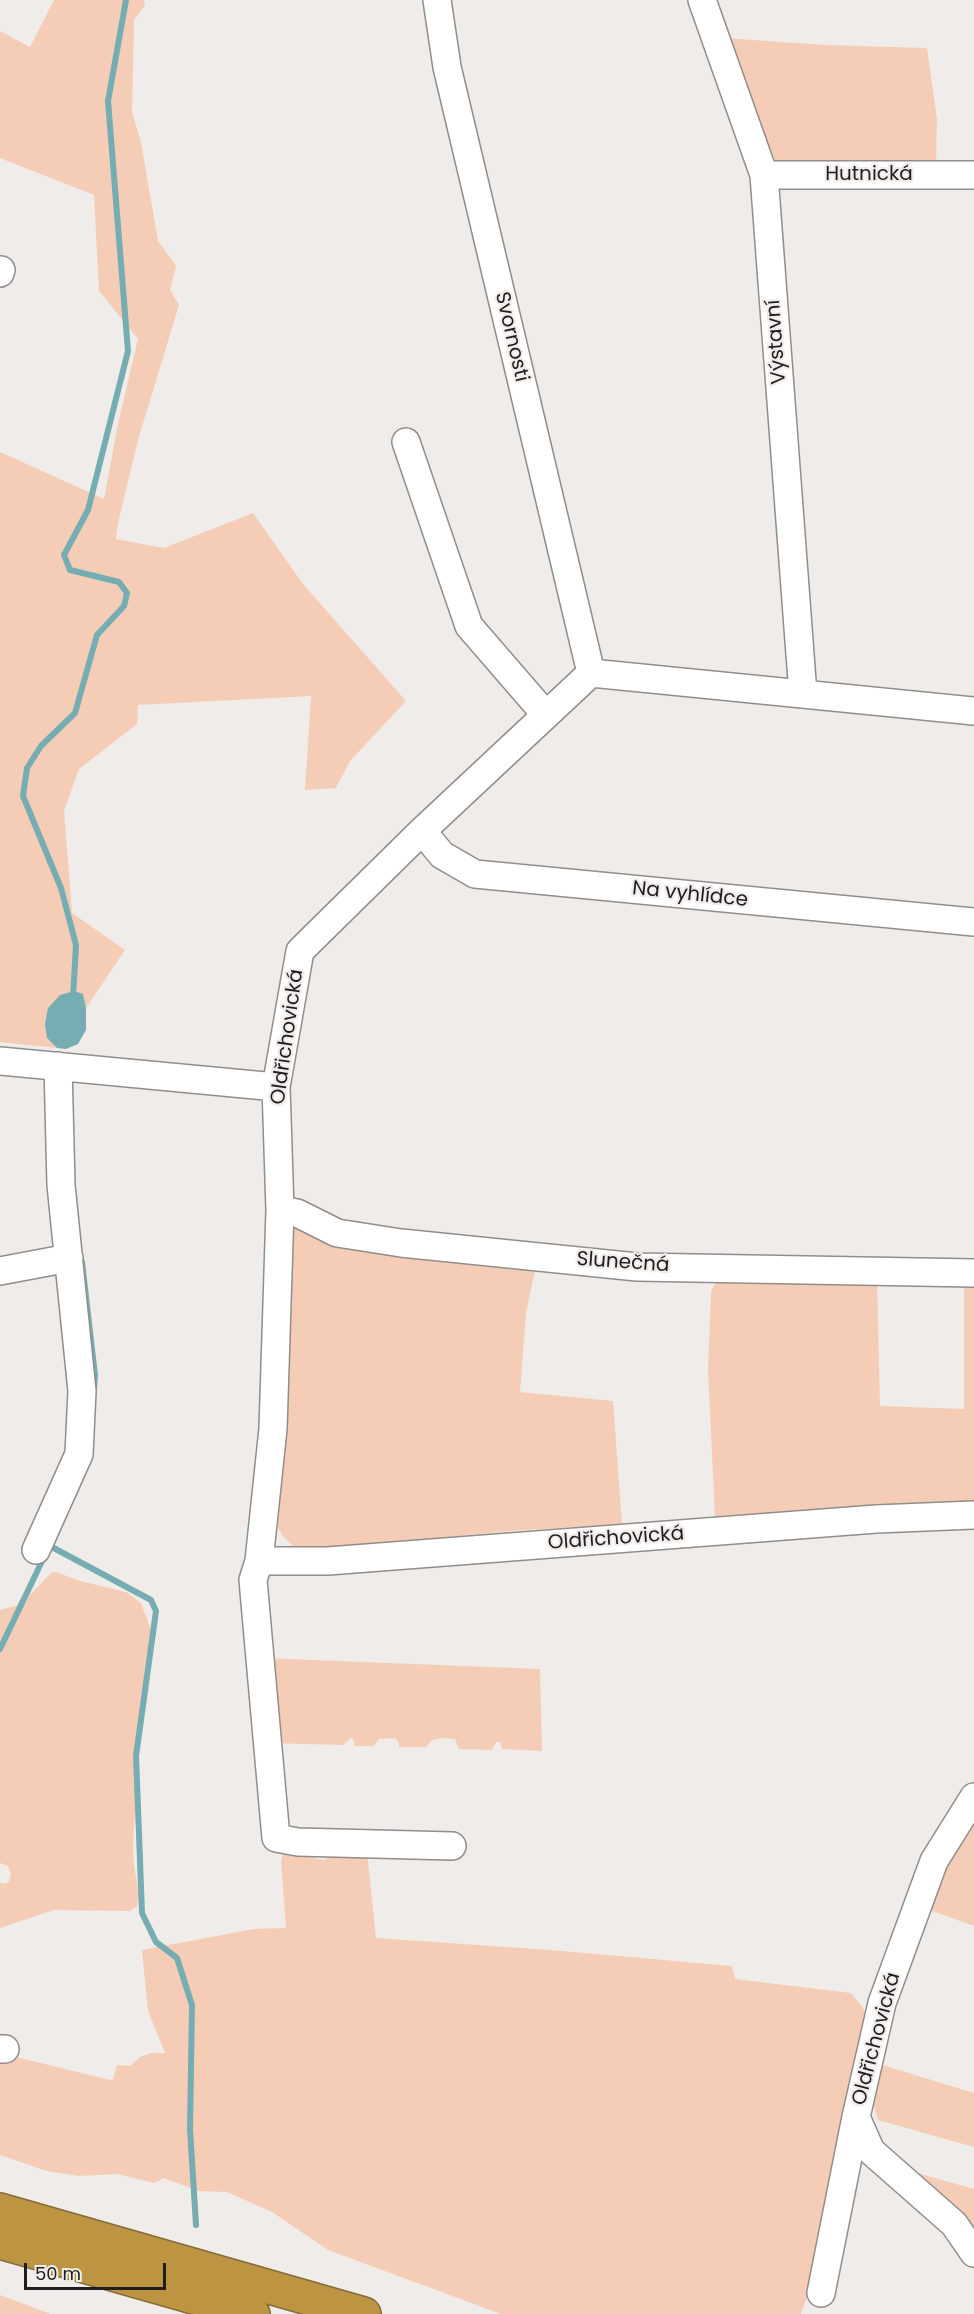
<!DOCTYPE html>
<html>
<head>
<meta charset="utf-8">
<style>
  body { margin:0 }
  #map { position:relative; width:974px; height:2314px; overflow:hidden; background:#f0ece9; font-family:Poppins,sans-serif }
  canvas { display:block }
  .scale { position:absolute; left:24px; top:2263px; width:142px; height:27px; box-sizing:border-box; border:3px solid #1f1e1d; border-top:0; padding-left:8px; font-size:18px; line-height:21px; white-space:nowrap; color:#1f1e1d; -webkit-text-stroke:4px #f0ece9; paint-order:stroke }
</style>
</head>
<body>
<div id="map">
<canvas width="974" height="2314"></canvas>
<div class="scale">50 m</div>
</div>
<script>
const ctx = document.querySelector('canvas').getContext('2d');
ctx.lineJoin = 'round';
function paint(path, color) { ctx.fillStyle = color; ctx.fill(path, 'evenodd'); }
const toPath = rows => new Path2D(rows.map(r => 'M' + r).join(''));
function stroke(path, color, width, dash) { ctx.strokeStyle = color; ctx.lineWidth = width; ctx.lineCap = dash ? 'butt' : 'round'; ctx.setLineDash(dash || []); ctx.stroke(path); }
function write(font, color, halo, rows, align = 'center') {
  ctx.font = font + ' Poppins,sans-serif'; ctx.lineWidth = 4.5; ctx.setLineDash([]); ctx.textBaseline = 'middle'; ctx.strokeStyle = halo; ctx.fillStyle = color; for (const [text, x, y, turn = 0] of rows) {
    ctx.save(); ctx.translate(x, y); ctx.rotate((+turn || 0) * Math.PI / 180); ctx.textAlign = isNaN(turn) ? turn : align; if (halo) ctx.strokeText(text, 0, 0); ctx.fillText(text, 0, 0); ctx.restore();
  }
}
paint(toPath([
  [54,0,144,0,145,5,134,20,132,112,141,142,158,241,176,266,170,290,179,305,138,440,118,523,116,539,164,548,253,513,303,584,406,701,350,761,336,788,305,790,311,696,138,705,137,724,79,769,64,811,72,913,125,950,86,1008,83,994,47,1038,57,1048,0,1042,0,452,104,499,118,424,138,339,99,291,94,195,0,158,0,31,30,47],
  [724,38,824,45,927,48,937,119,936,165,774,165],
  [294,1226,536,1266,526,1313,520,1392,613,1401,622,1524,510,1531,316,1550,293,1546,282,1535,278,1527,276,1516,288,1391,290,1229],
  [723,1278,877,1280,880,1406,964,1409,964,1287,970,1287,971,1282,974,1282,974,1501,715,1517,708,1370,711,1292,714,1285],
  [56,1572,80,1581,126,1592,141,1603,150,1627,151,1658,138,1761,133,1847,134,1866,139,1892,137,1906,130,1911,54,1910,0,1928,0,1882,2,1884,9,1882,11,1874,8,1866,0,1863,0,1610,26,1603,29,1596,51,1573],
  [263,1658,540,1669,542,1751,502,1749,500,1742,496,1742,492,1750,459,1749,455,1739,442,1738,432,1740,426,1747,399,1747,398,1741,394,1738,379,1739,374,1746,354,1746,354,1740,351,1738,343,1745,269,1743],
  [970,1821,974,1823,974,1926,927,1909,944,1863],
  [315,1849,316,1859,326,1860,327,1849,367,1851,376,1938,550,1950,732,1966,735,1979,851,1993,863,2008,869,2022,817,2269,801,2314,501,2314,328,2250,272,2212,227,2192,198,2191,164,2178,154,2183,117,2174,79,2176,47,2171,0,2155,0,2053,110,2080,113,2079,117,2065,130,2066,140,2057,151,2053,165,2053,148,2011,142,1950,254,1929,286,1928,281,1860,284,1853],
  [879,2064,974,2093,974,2147,878,2120,874,2107,874,2083,879,2077,877,2071],
  [910,2171,974,2189,974,2232],
  [0,2295,51,2314,0,2314]
]), '#f5cdb6');
paint(toPath([
  [74,991,83,994,86,1008,86,1030,78,1044,66,1049,57,1048,47,1038,45,1024,48,1008,60,995]
]), '#75adb2');
stroke(toPath([
  [73,998,76,945,61,888,23,796,27,768,41,746,75,713,97,635,124,606,127,593,119,582,70,570,64,555,88,510,128,351,108,101,126,0],
  [82,1262,95,1375,94,1389],
  [50,1546,151,1600,156,1611,136,1756,142,1913,156,1942,177,1958,192,2005,190,2129,196,2225],
  [0,1649,45,1555]
]), '#75adb2', 6);
const minor = toPath([
  [437,0,447,67,591,673],
  [702,0,764,175,803,694],
  [764,175,974,175],
  [0,273,1,270],
  [406,442,469,626,546,715],
  [591,673,974,711],
  [422,831,442,855,475,874,974,922],
  [0,1061,276,1087],
  [280,1210,297,1213,337,1233,401,1243,637,1267,974,1273],
  [0,1271,69,1258],
  [36,1550,79,1454,82,1391,61,1185,58,1066],
  [259,1561,328,1561,876,1519,974,1515],
  [974,1797,934,1861,882,2003,856,2117,871,2151,954,2224,974,2253],
  [452,1846,298,1842,276,1838,253,1580,259,1561,273,1429,280,1210,276,1087,300,951,422,831,591,673],
  [0,2049,5,2049],
  [821,2293,856,2117]
]);
const highway = toPath([
  [0,2210,364,2314],
  [0,2242,253,2314]
]);
stroke(minor, '#918d8a', 30);
stroke(highway, '#856b35', 36);
stroke(minor, '#fff', 27);
stroke(highway, '#bc9442', 33);
write('20px', '#1f1e1d', '#f0ece9', [
  ["Hutnická",869,175],
  ["Svornosti",511,337,77],
  ["Výstavní",777,342,-94],
  ["Na vyhlídce",690,895,6],
  ["Oldřichovická",288,1037,-82],
  ["Slunečná",623,1263,4],
  ["Oldřichovická",616,1539,-4],
  ["Oldřichovická",877,2039,-75]
]);
</script>
</body>
</html>
